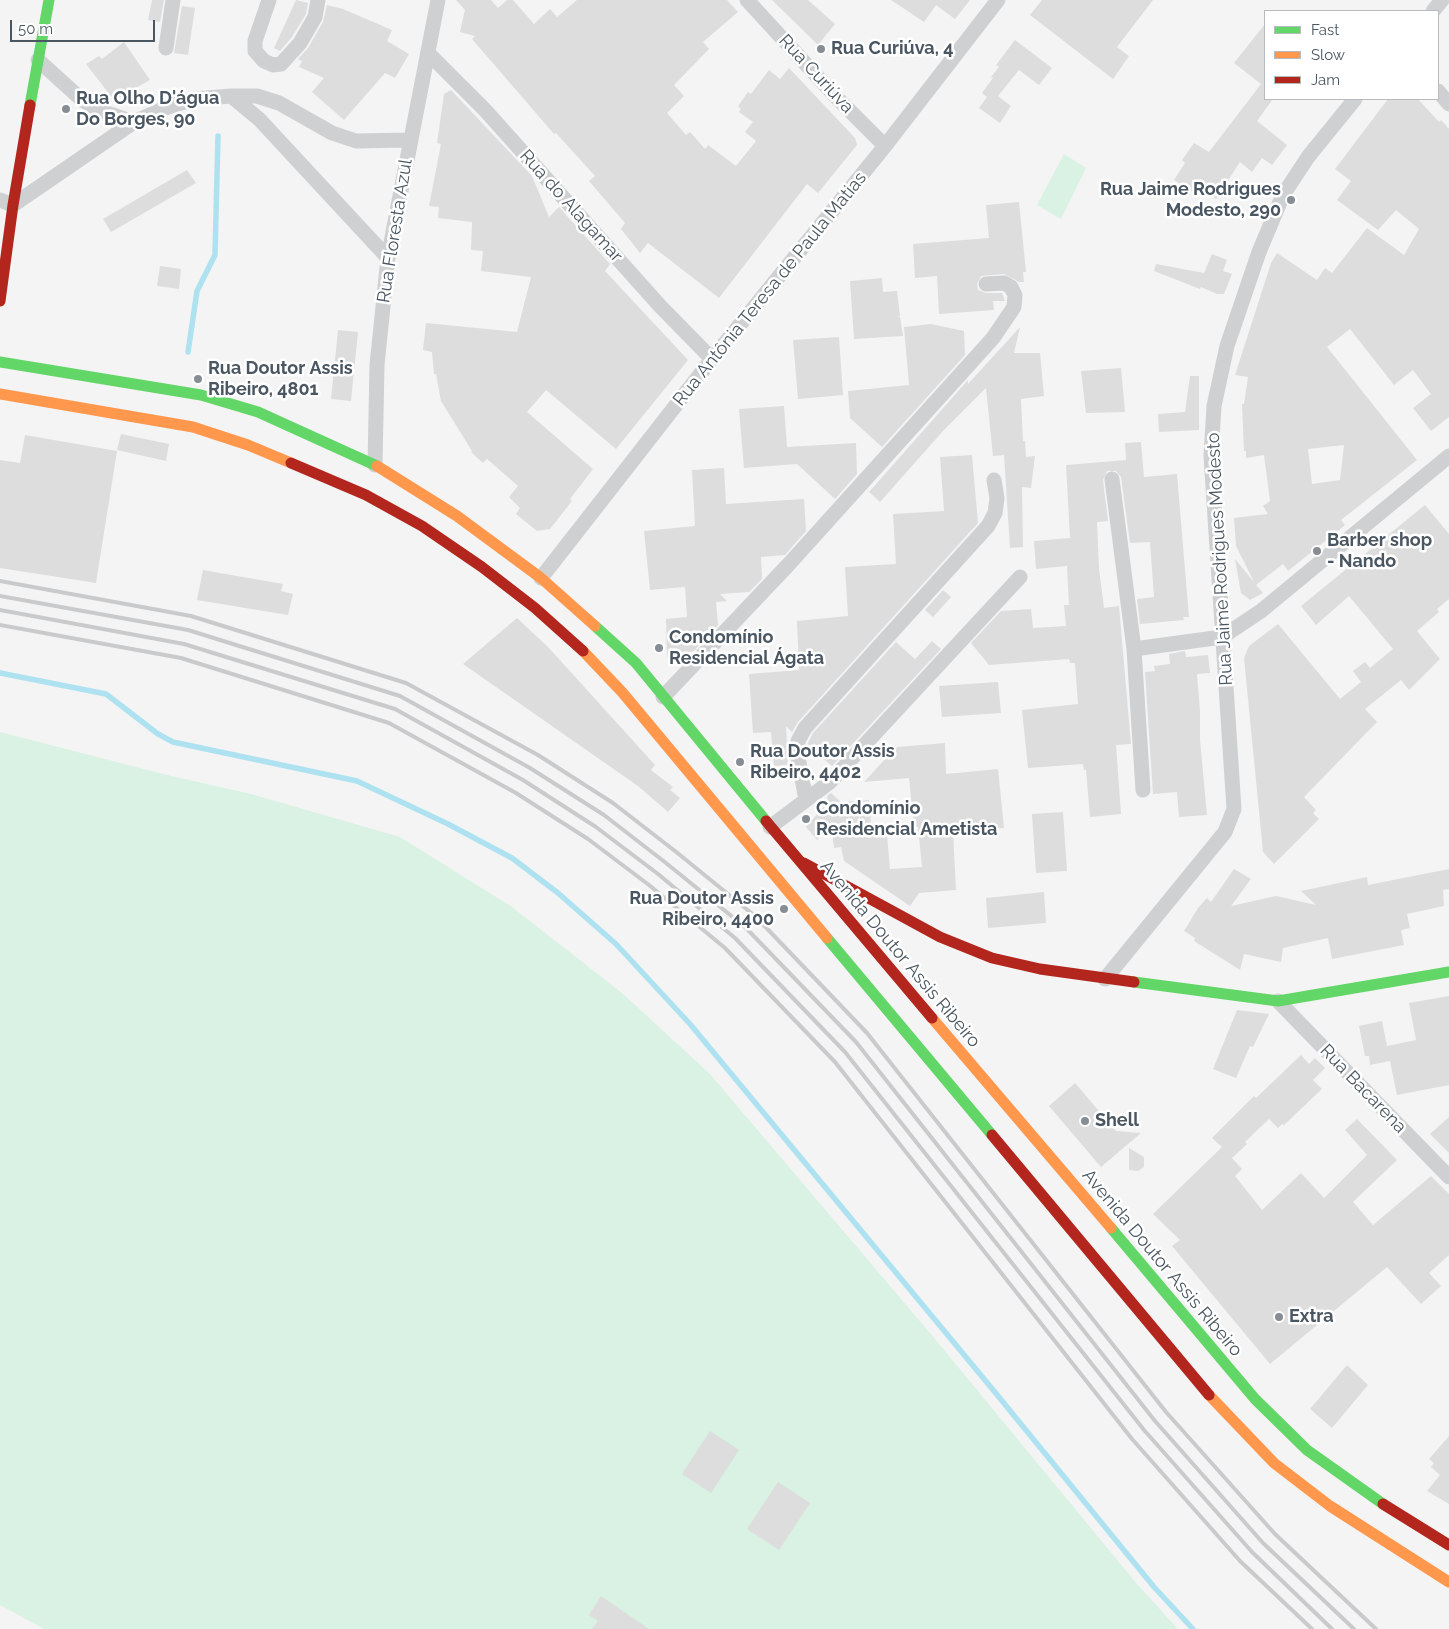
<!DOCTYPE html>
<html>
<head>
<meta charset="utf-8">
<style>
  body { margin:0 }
  #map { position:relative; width:1449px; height:1629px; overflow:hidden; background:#f4f4f4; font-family:Raleway,sans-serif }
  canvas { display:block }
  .legend { position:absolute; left:1264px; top:10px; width:175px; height:90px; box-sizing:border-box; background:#fff; border:1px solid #b7bbc0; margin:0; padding:6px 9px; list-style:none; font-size:15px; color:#4a5661 }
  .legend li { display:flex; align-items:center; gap:10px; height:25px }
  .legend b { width:25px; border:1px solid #b7bbc0 }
  .scale { position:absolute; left:10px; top:20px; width:145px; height:22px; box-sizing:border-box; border:2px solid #4a5661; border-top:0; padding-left:6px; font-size:15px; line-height:18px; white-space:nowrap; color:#4a5661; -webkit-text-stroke:4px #fff; paint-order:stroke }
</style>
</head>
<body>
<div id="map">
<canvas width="1449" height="1629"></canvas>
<ul class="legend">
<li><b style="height:6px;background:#63d668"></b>Fast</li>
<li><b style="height:6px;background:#ff974d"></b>Slow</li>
<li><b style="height:6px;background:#b3261e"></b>Jam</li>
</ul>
<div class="scale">50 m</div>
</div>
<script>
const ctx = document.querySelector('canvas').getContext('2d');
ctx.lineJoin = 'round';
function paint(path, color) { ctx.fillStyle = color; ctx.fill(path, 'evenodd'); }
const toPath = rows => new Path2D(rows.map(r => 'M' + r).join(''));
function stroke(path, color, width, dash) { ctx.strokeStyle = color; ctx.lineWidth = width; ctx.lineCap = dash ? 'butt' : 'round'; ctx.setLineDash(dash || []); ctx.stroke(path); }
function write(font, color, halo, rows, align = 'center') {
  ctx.font = font + ' Raleway,sans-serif'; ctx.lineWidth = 5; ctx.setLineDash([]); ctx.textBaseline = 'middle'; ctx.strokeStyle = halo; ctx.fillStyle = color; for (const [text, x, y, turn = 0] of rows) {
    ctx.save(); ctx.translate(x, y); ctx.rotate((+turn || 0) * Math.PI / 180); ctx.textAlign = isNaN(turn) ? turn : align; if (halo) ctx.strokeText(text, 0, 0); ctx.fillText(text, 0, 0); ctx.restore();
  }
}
paint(toPath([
  [1064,154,1086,168,1061,219,1037,205],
  [0,732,167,775,251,794,400,837,512,907,622,993,710,1074,935,1339,1137,1584,1178,1629,44,1629,0,1605]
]), '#d9f2e3');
stroke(toPath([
  [188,352,197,291,215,255,218,136],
  [0,673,106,694,158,734,173,742,357,781,448,824,512,858,558,893,616,944,690,1024,994,1391,1154,1587,1193,1629]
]), '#aee2f0', 5.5);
paint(toPath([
  [152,0,164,0,160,22,148,20],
  [296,0,308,3,306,14,292,37,280,51,274,48],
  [456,0,491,0,498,8,507,0,513,0,534,24,550,9,557,17,577,0,727,0,738,12,703,42,709,49,674,85,684,96,667,113,686,135,690,132,705,149,708,145,736,166,756,141,745,132,753,122,739,112,741,109,738,106,748,92,751,94,769,70,780,79,789,68,855,138,857,145,818,193,807,184,719,298,648,243,640,253,621,229,625,223,589,181,595,176,556,133,554,134,472,39,475,36,460,32,465,10],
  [772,0,808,0,835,24,818,45],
  [891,0,970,0,955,19,936,5,924,22],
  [1042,0,1153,0,1117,47,1129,56,1113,79,1030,15],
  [327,5,343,9,392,30,387,41,409,54,395,78,385,73,344,120,312,92,324,78,299,67,302,61,298,59,308,48,323,22],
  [182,6,195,8,188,55,174,53],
  [1265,24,1265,99,1273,99,1257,121,1287,145,1272,165,1262,158,1252,172,1240,162,1216,199,1201,190,1197,195,1174,180,1185,163,1182,160,1194,143,1209,152,1261,84,1234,63],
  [1015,40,1052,68,1039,85,1019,70,998,96,1011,106,1000,123,979,108,987,97,982,93,993,78,991,77,999,67,996,65],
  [124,42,150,80,114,100,86,64,99,56,102,59],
  [451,90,532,176,549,217,559,207,610,264,605,271,688,360,616,449,546,390,527,412,593,469,570,499,572,501,550,529,537,531,516,514,520,508,509,497,518,486,487,459,483,463,471,452,472,451,441,401,436,374,434,374,432,352,423,350,426,323,517,332,531,277,481,271,483,251,471,250,472,222,438,218,439,207,429,206,441,144,437,143,444,94],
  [1388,99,1418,99,1439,122,1441,120,1449,129,1449,417,1431,431,1413,408,1431,394,1413,370,1394,385,1350,329,1327,347,1417,460,1341,520,1345,525,1288,571,1283,564,1256,585,1263,593,1250,600,1241,593,1235,559,1254,582,1236,546,1234,518,1268,514,1263,506,1270,501,1264,455,1246,458,1246,451,1244,451,1242,404,1244,404,1248,377,1235,375,1271,263,1277,253,1317,280,1325,268,1332,273,1367,228,1404,255,1419,229,1396,210,1378,230,1337,200,1351,181,1335,169],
  [1344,445,1340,480,1312,484,1308,449],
  [187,170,196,183,111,232,103,219],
  [1019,202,1026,272,1023,272,1024,282,1019,282,1004,274,981,276,977,284,978,290,986,293,1002,293,1005,301,993,301,994,310,939,314,937,276,915,278,913,244,989,238,986,205],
  [1212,254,1227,260,1223,271,1232,274,1224,294,1217,294,1201,287,1200,289,1154,271,1156,264,1204,273],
  [160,266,181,269,179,289,157,286],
  [882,278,883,292,897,291,900,316,897,317,900,317,903,336,854,339,850,281],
  [931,324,964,331,965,355,882,447,850,418,848,391,909,385,904,327],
  [1020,327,1014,353,1040,353,1044,396,1021,399,1023,441,1025,441,1026,457,1035,456,1031,488,1022,487,1023,547,1010,548,1004,455,993,456,986,388,943,431,880,502,869,492,968,380,968,384],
  [338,330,358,332,351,401,331,399],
  [839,337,843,395,798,399,793,340],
  [1121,368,1125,412,1086,413,1081,371],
  [1190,376,1199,376,1199,430,1159,432,1158,414,1185,412],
  [784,406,787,447,856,443,857,474,835,499,797,464,744,468,739,409],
  [121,434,169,444,166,461,117,450],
  [25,435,117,451,96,583,0,568,0,460,20,463],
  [1141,442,1144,477,1177,474,1189,617,1183,617,1184,620,1140,624,1137,599,1154,597,1150,542,1130,543,1121,477,1116,471,1107,471,1103,480,1108,521,1097,522,1099,569,1104,608,1119,606,1131,744,1116,745,1121,814,1090,817,1086,770,1084,770,1083,764,1028,768,1022,710,1078,704,1075,663,1070,663,1069,659,989,665,971,643,1001,611,1031,609,1033,628,1066,626,1064,605,1069,605,1067,566,1036,569,1034,541,1070,538,1066,465,1126,460,1125,443],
  [972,455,978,523,798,722,792,732,786,726,788,765,774,766,771,732,753,733,749,674,799,670,797,621,848,616,845,567,896,564,893,514,944,511,940,457],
  [724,468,726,504,804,499,806,531,785,555,761,557,762,579,749,592,720,594,727,601,716,602,718,625,694,651,667,657,666,619,687,617,685,587,650,590,644,531,695,526,692,470],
  [1425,505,1449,534,1449,599,1437,609,1439,612,1417,631,1440,659,1409,690,1401,680,1365,709,1377,722,1304,797,1316,810,1313,813,1319,819,1274,864,1263,852,1244,658,1249,646,1278,624,1340,699,1361,682,1353,671,1365,662,1370,668,1393,649,1349,596,1316,625,1301,606],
  [203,570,283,584,281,591,293,594,288,615,197,600],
  [943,590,951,597,933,617,925,610],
  [517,618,549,648,655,765,651,770,673,787,670,790,680,798,668,812,638,786,463,664],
  [932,641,941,649,832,766,807,745,813,733,896,642,915,659],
  [1185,651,1186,657,1208,655,1210,673,1197,674,1200,711,1200,740,1207,815,1179,817,1177,792,1153,794,1145,672,1155,671,1154,666,1170,664,1169,654],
  [998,682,1001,713,942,717,939,686],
  [945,743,946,774,998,769,1004,828,953,832,956,890,919,893,910,906,844,861,841,847,834,848,831,823,817,840,806,827,828,802,827,796,831,793,841,802,869,800,872,836,887,835,890,869,922,867,918,827,914,827,909,778,864,782,887,757,886,748],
  [1063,812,1067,871,1036,873,1032,814],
  [1234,869,1251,879,1231,906,1276,896,1316,905,1301,891,1367,877,1368,885,1449,869,1449,889,1443,890,1444,906,1407,914,1410,928,1401,930,1404,945,1332,959,1328,938,1283,948,1281,962,1244,954,1240,970,1194,941,1195,938,1184,931,1198,908,1207,898,1211,902],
  [1044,892,1046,923,988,928,986,898],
  [1449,996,1449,1085,1397,1095,1390,1061,1370,1065,1369,1056,1365,1056,1359,1026,1382,1021,1387,1046,1416,1040,1409,1003],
  [1237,1010,1269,1014,1253,1047,1250,1046,1236,1078,1213,1069],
  [1301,1055,1309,1064,1315,1058,1325,1068,1313,1080,1322,1089,1284,1125,1282,1124,1278,1128,1269,1119,1245,1142,1247,1144,1232,1158,1242,1169,1235,1176,1262,1210,1301,1173,1324,1198,1367,1155,1345,1130,1357,1119,1397,1160,1353,1202,1373,1225,1431,1176,1449,1194,1449,1255,1429,1273,1441,1286,1421,1304,1387,1267,1270,1364,1172,1246,1180,1240,1153,1214,1222,1147,1212,1138,1254,1096,1256,1098],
  [1075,1083,1116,1131,1141,1133,1101,1167,1049,1106],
  [1449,1117,1449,1153,1430,1134],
  [1129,1148,1144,1157,1144,1167,1138,1171,1129,1170],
  [1347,1365,1368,1385,1332,1428,1310,1409],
  [710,1431,739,1450,711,1493,682,1474],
  [1449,1436,1449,1504,1427,1491,1440,1475,1431,1467,1434,1463,1429,1459],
  [778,1482,810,1503,779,1550,747,1529],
  [601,1596,649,1629,592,1629,598,1621,589,1615]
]), '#ddddde');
stroke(toPath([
  [269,0,255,41,255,51,264,61,273,65,281,64,300,43,315,17,318,0],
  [747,0,837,98,885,146],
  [1433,11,1442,0],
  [166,48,173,0],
  [429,54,485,110,660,306,712,359],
  [38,60,81,99,98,110,134,122],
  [1438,91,1449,104],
  [231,96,259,119,388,258],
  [0,200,13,205,134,122,165,108,194,99,231,96,257,96,279,103,332,133,356,141,409,140],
  [375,465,377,365,388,258,438,0],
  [1112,479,1134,649,1222,637,1261,611,1449,456],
  [541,578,712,359,885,146,998,0],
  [1134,649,1143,790],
  [663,697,789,564,993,338,1014,307,1015,295,1011,287,1004,283,986,284],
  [806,800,798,757,798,741,805,728,988,526,995,513,997,498,994,480],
  [770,827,830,782,1020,577],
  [1105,979,1225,832,1234,809,1211,456,1214,406,1227,346,1259,252,1283,195,1308,157,1355,99],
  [1278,1001,1449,1177]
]), '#ced0d2', 15);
stroke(toPath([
  [30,105,49,0],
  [0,362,201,395,258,412,377,466],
  [595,626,636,663,766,821],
  [827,938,992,1135],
  [1134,982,1278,1001,1449,972],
  [1111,1228,1255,1399,1307,1450,1383,1504]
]), '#63d668', 11);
stroke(toPath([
  [0,394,193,427,248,445,291,463],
  [377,466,457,516,541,578,595,626],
  [583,651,622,692,827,938],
  [932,1018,1111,1228],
  [1209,1395,1274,1463,1330,1506,1449,1582]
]), '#ff974d', 11);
stroke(toPath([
  [0,301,13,205,30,105],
  [291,463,366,495,422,526,482,567,535,608,583,651],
  [766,821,932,1018],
  [804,863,940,937,992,958,1040,969,1134,982],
  [992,1135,1209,1395],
  [1383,1504,1449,1545]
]), '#b3261e', 11);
stroke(toPath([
  [0,581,191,616,406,683,538,755,613,803,675,851,755,916,867,1033,1166,1412,1275,1534,1376,1629],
  [0,596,188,630,400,696,530,768,604,815,666,863,745,927,856,1042,1155,1421,1263,1543,1354,1629],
  [0,610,184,644,395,709,523,780,596,827,658,874,735,938,845,1052,1144,1430,1252,1552,1332,1629],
  [0,625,181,658,389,723,516,793,588,839,649,885,725,948,835,1062,1132,1439,1240,1561,1312,1629]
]), '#c9cacc', 4);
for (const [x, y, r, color] of [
  [821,49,5,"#868d94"],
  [66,109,5,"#868d94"],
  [1291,200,5,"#868d94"],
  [198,379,5,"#868d94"],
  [1317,551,5,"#868d94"],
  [659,648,5,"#868d94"],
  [740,762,5,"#868d94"],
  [806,819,5,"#868d94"],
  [784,909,5,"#868d94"],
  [1085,1121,5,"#868d94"],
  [1279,1317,5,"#868d94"]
]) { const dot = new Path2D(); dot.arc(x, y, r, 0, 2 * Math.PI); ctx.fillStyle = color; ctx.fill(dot); stroke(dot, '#fff', 2); }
write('bold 18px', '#4a5661', '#fff', [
  ["Rua Curiúva, 4",831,49],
  ["Rua Olho D'água",76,99],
  ["Do Borges, 90",76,120],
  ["Rua Jaime Rodrigues",1281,190,"right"],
  ["Modesto, 290",1281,211,"right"],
  ["Rua Doutor Assis",208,369],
  ["Ribeiro, 4801",208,390],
  ["Barber shop",1327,541],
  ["- Nando",1327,562],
  ["Condomínio",669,638],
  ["Residencial Ágata",669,659],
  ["Rua Doutor Assis",750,752],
  ["Ribeiro, 4402",750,773],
  ["Condomínio",816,809],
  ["Residencial Ametista",816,830],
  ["Rua Doutor Assis",774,899,"right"],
  ["Ribeiro, 4400",774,920,"right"],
  ["Shell",1095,1121],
  ["Extra",1289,1317]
], 'left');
write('18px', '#4a5661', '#fff', [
  ["Rua Curiúva",816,74,47],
  ["Rua do Alagamar",571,206,48],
  ["Rua Floresta Azul",395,231,-81],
  ["Rua Antônia Teresa de Paula Matias",770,289,-51],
  ["Rua Jaime Rodrigues Modesto",1220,559,-93],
  ["Avenida Doutor Assis Ribeiro",900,954,50],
  ["Rua Bacarena",1363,1089,46],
  ["Avenida Doutor Assis Ribeiro",1162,1263,50]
]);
</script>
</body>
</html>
